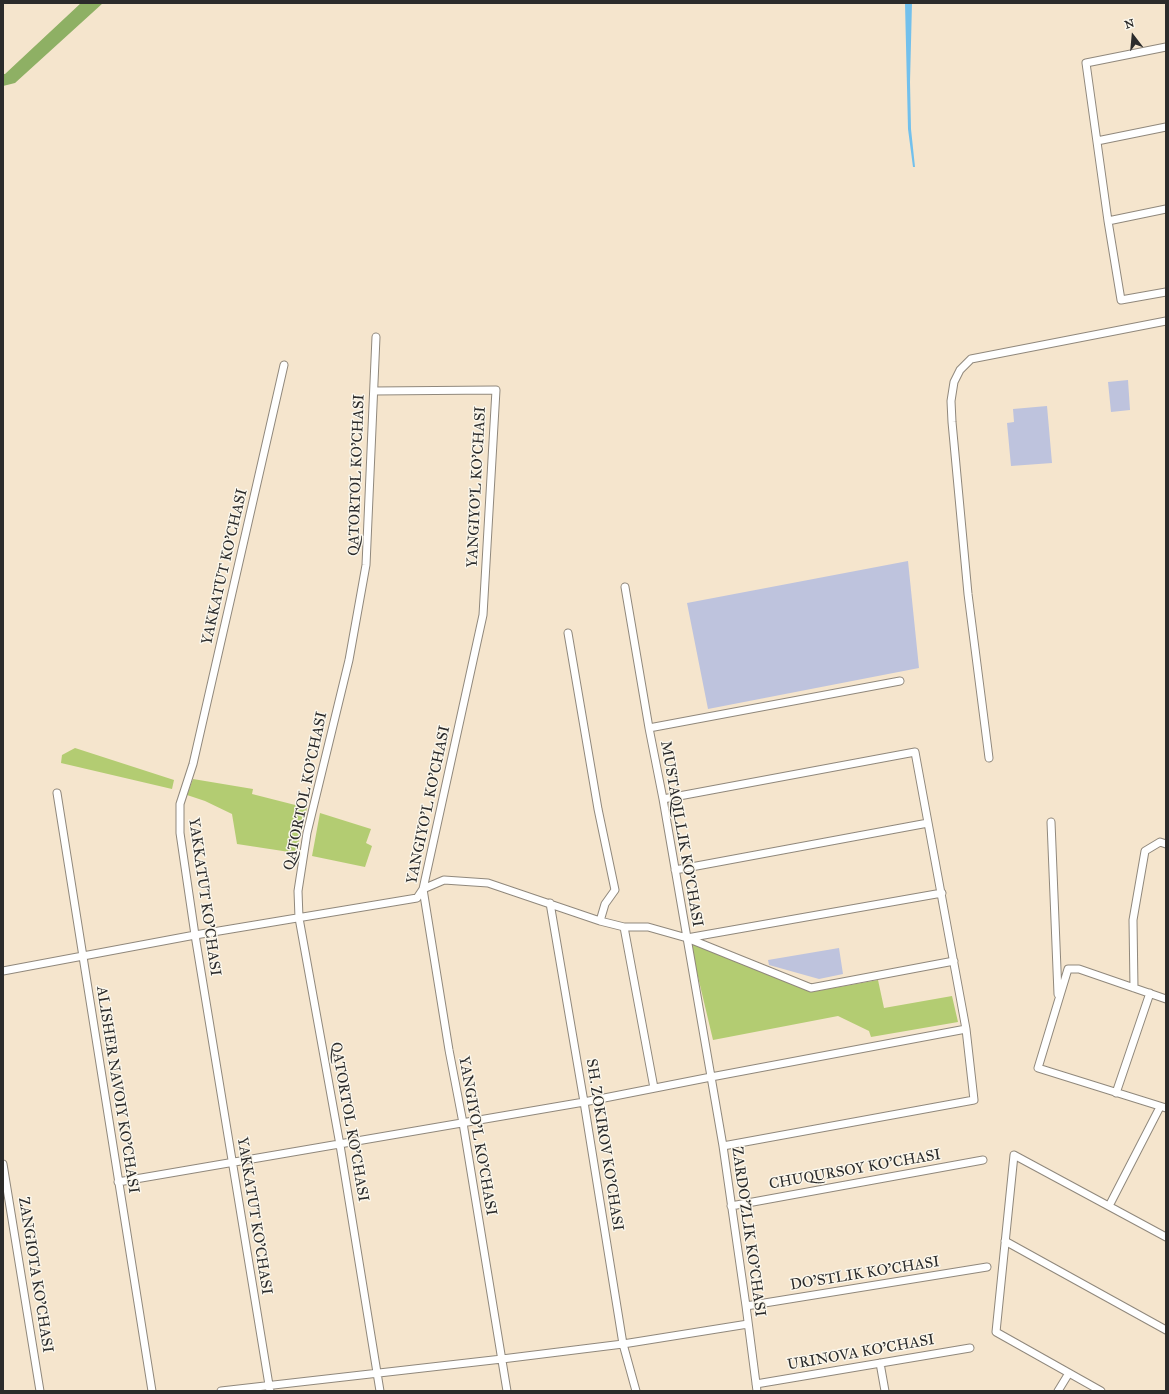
<!DOCTYPE html>
<html>
<head>
<meta charset="utf-8">
<style>
  body { margin:0 }
  #map { position:relative; width:1169px; height:1394px; overflow:hidden; background:#f5e5cd; font-family:"IM FELL Great Primer",serif }
  canvas { display:block }
  .frame { position:absolute; inset:0; border:4px solid #2b2b2b; pointer-events:none }
  .north { position:absolute; left:1113px; top:16px; width:40px; height:40px; -webkit-text-stroke:3px #fbf7ec; paint-order:stroke; rotate:344deg; font-size:11px; font-weight:700; line-height:16px; text-align:center; color:#2b2b2b }
  .north::after { content:''; display:block; margin:auto; width:14px; height:18px; background:#2b2b2b; clip-path:polygon(50% 0,100% 100%,50% 72%,0 100%) }
</style>
</head>
<body>
<div id="map">
<canvas width="1169" height="1394"></canvas>
<div class="frame"></div>
<div class="north">N</div>
</div>
<script>
const ctx = document.querySelector('canvas').getContext('2d');
ctx.lineJoin = 'round';
function paint(path, color) { ctx.fillStyle = color; ctx.fill(path, 'evenodd'); }
const toPath = rows => new Path2D(rows.map(r => 'M' + r).join(''));
function stroke(path, color, width, dash) { ctx.strokeStyle = color; ctx.lineWidth = width; ctx.lineCap = dash ? 'butt' : 'round'; ctx.setLineDash(dash || []); ctx.stroke(path); }
function write(font, color, halo, rows, align = 'center') {
  ctx.font = font + ' "IM FELL Great Primer",serif'; ctx.lineWidth = 3; ctx.setLineDash([]); ctx.textBaseline = 'middle'; ctx.strokeStyle = halo; ctx.fillStyle = color; for (const [text, x, y, turn = 0] of rows) {
    ctx.save(); ctx.translate(x, y); ctx.rotate((+turn || 0) * Math.PI / 180); ctx.textAlign = isNaN(turn) ? turn : align; if (halo) ctx.strokeText(text, 0, 0); ctx.fillText(text, 0, 0); ctx.restore();
  }
}
paint(toPath([
  [1128,380,1130,410,1111,412,1108,382],
  [1047,406,1052,463,1011,466,1007,423,1014,422,1013,409],
  [908,561,919,668,708,709,687,603],
  [839,948,843,974,819,979,769,965,768,960]
]), '#bec3dd');
paint(toPath([
  [75,748,174,780,172,789,61,763,62,755],
  [193,779,253,789,252,794,307,808,296,853,237,844,232,814,205,801,187,795],
  [320,813,371,829,366,843,372,846,365,867,312,856],
  [690,943,811,992,878,980,884,1008,952,996,958,1022,871,1037,869,1031,838,1016,713,1040]
]), '#b3cc72');
paint(toPath([
  [81,3,103,3,15,83,3,86,3,74,5,74]
]), '#8eb064');
paint(toPath([
  [905,3,912,3,910,82,911,129,915,167,913,167,908,129]
]), '#72c0ec');
const minor = toPath([
  [1166,47,1086,63,1108,221,1121,300,1166,292],
  [1097,141,1166,127],
  [1108,221,1166,209],
  [376,337,366,565,349,660,307,833,298,891,299,918,340,1145,380,1391],
  [374,391,496,390,483,615,423,889,449,1050,463,1123,507,1391],
  [625,587,649,728],
  [568,633,598,809,615,890,605,904,600,921],
  [989,758,968,594,952,422,951,401,954,382,960,370,971,359,1166,321],
  [57,793,152,1391],
  [663,799,915,752,966,1029,974,1100,723,1146],
  [1051,822,1058,994],
  [675,870,928,823],
  [550,903,584,1102,623,1344,636,1391],
  [624,927,654,1088],
  [687,938,942,893],
  [3,971,195,935,417,898,423,889,444,880,488,883,600,921,624,927,648,927,687,938,811,988,954,961],
  [1134,988,1133,920,1145,851,1160,842,1166,844],
  [1166,999,1079,969,1068,969,1038,1068,1166,1108],
  [1116,1093,1150,993],
  [3,1164,40,1391],
  [118,1182,584,1102,711,1077,966,1029],
  [731,1206,983,1160],
  [1109,1206,1160,1107],
  [1005,1241,1166,1330],
  [746,1306,987,1267],
  [880,1363,885,1391],
  [756,1384,970,1348],
  [221,1391,502,1359,623,1344,748,1324],
  [270,1391,195,935,180,833,180,804,193,764,284,365],
  [757,1391,746,1306,723,1146,663,799,649,728,900,681],
  [1058,1391,1069,1373],
  [1101,1391,996,1332,1014,1155,1166,1237]
]);
stroke(minor, '#90887c', 9);
stroke(minor, '#fff', 7);
write('15px', '#2b2b2b', '#fbf7ec', [
  ["QATORTOL KO'CHASI",357,475,-88],
  ["YANGIYO'L KO'CHASI",477,487,-87],
  ["YAKKATUT KO'CHASI",225,567,-77],
  ["QATORTOL KO'CHASI",306,791,-78],
  ["YANGIYO'L KO'CHASI",429,805,-78],
  ["MUSTAQILLIK KO'CHASI",681,834,80],
  ["YAKKATUT KO'CHASI",204,897,82],
  ["ALISHER NAVOIY KO'CHASI",117,1090,81],
  ["QATORTOL KO'CHASI",349,1122,80],
  ["YANGIYO'L KO'CHASI",477,1136,80],
  ["SH. ZOKIROV KO'CHASI",604,1145,81],
  ["CHUQURSOY KO'CHASI",855,1170,-10],
  ["YAKKATUT KO'CHASI",254,1216,81],
  ["ZARDO'ZLIK KO'CHASI",748,1232,82],
  ["DO'STLIK KO'CHASI",865,1274,-9],
  ["ZANGIOTA KO'CHASI",35,1275,81],
  ["URINOVA KO'CHASI",861,1353,-10]
]);
</script>
</body>
</html>
